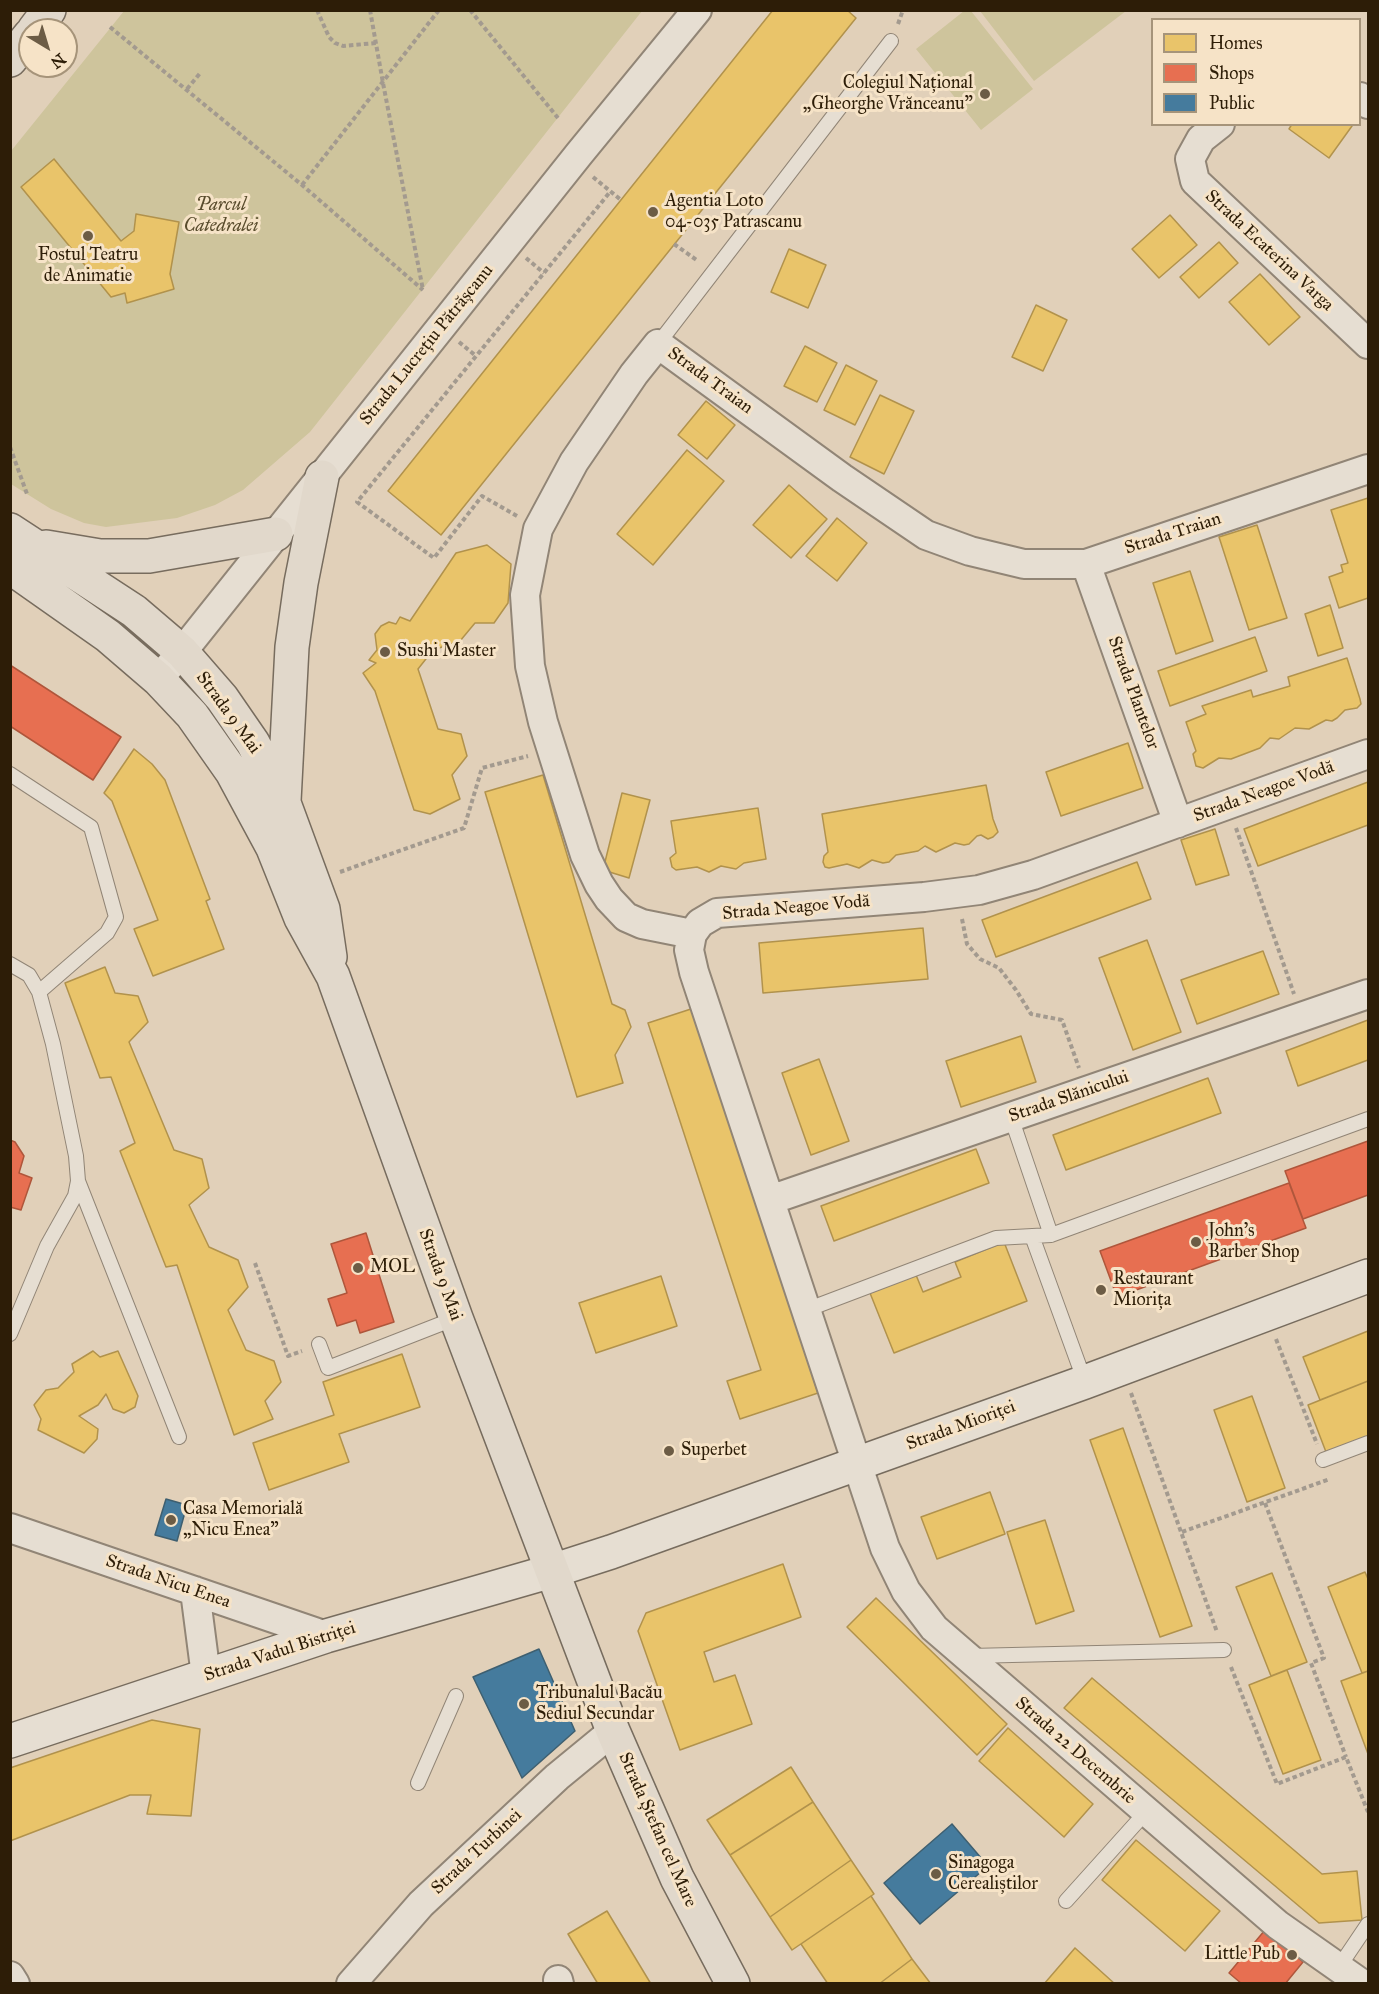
<!DOCTYPE html>
<html>
<head>
<meta charset="utf-8">
<style>
  body { margin:0 }
  #map { position:relative; width:1379px; height:1994px; overflow:hidden; background:#e1d0b9; font-family:"IM FELL Great Primer",serif }
  canvas { display:block }
  .frame { position:absolute; inset:0; border:12px solid #2d1d07; pointer-events:none }
  .legend { position:absolute; left:1151px; top:18px; width:210px; height:108px; box-sizing:border-box; background:#f6e3c7; border:2px solid #a6947a; margin:0; padding:8px 10px; list-style:none; font-size:18px; color:#2d1d07 }
  .legend li { display:flex; align-items:center; gap:12px; height:30px }
  .legend b { width:30px; border:2px solid #a6947a }
  .north { position:absolute; left:18px; top:18px; width:60px; height:60px; box-sizing:border-box; background:#f6e3c7; border:2px solid #a6947a; border-radius:50%; rotate:142deg; font-size:16px; font-weight:700; line-height:24px; text-align:center; color:#2d1d07 }
  .north::after { content:''; display:block; margin:auto; width:21px; height:27px; background:#6c5c45; clip-path:polygon(50% 0,100% 100%,50% 72%,0 100%) }
</style>
</head>
<body>
<div id="map">
<canvas width="1379" height="1994"></canvas>
<div class="frame"></div>
<ul class="legend">
<li><b style="height:16px;background:#e9c46a"></b>Homes</li>
<li><b style="height:16px;background:#e76f51"></b>Shops</li>
<li><b style="height:16px;background:#457b9d"></b>Public</li>
</ul>
<div class="north">N</div>
</div>
<script>
const ctx = document.querySelector('canvas').getContext('2d');
ctx.lineJoin = 'round';
function paint(path, color) { ctx.fillStyle = color; ctx.fill(path, 'evenodd'); }
const toPath = rows => new Path2D(rows.map(r => 'M' + r).join(''));
function stroke(path, color, width, dash) { ctx.strokeStyle = color; ctx.lineWidth = width; ctx.lineCap = dash ? 'butt' : 'round'; ctx.setLineDash(dash || []); ctx.stroke(path); }
function write(font, color, halo, rows, align = 'center') {
  ctx.font = font + ' "IM FELL Great Primer",serif'; ctx.lineWidth = 6; ctx.setLineDash([]); ctx.textBaseline = 'middle'; ctx.strokeStyle = halo; ctx.fillStyle = color; for (const [text, x, y, turn = 0] of rows) {
    ctx.save(); ctx.translate(x, y); ctx.rotate((+turn || 0) * Math.PI / 180); ctx.textAlign = isNaN(turn) ? turn : align; if (halo) ctx.strokeText(text, 0, 0); ctx.fillText(text, 0, 0); ctx.restore();
  }
}
paint(toPath([
  [124,11,642,11,310,432,243,490,215,505,177,518,106,527,84,523,51,509,11,484,11,151],
  [964,11,971,11,1033,89,981,130,916,49],
  [980,11,1126,11,1034,81]
]), '#cec49c');
const homes = toPath([
  [773,10,847,10,856,18,441,535,388,491,773,10],
  [1292,124,1350,124,1352,126,1329,158,1289,129,1292,124],
  [54,159,121,241,134,231,136,214,179,222,170,274,174,289,127,303,125,293,111,297,21,187,54,159],
  [1170,215,1197,245,1159,278,1132,249,1170,215],
  [1219,242,1238,263,1199,298,1180,277,1219,242],
  [789,249,826,265,808,308,771,292,789,249],
  [1260,274,1300,317,1269,345,1229,302,1260,274],
  [1036,305,1067,320,1043,371,1012,357,1036,305],
  [805,346,837,363,817,402,784,386,805,346],
  [846,365,877,381,855,425,824,410,846,365],
  [880,395,914,411,884,474,850,457,880,395],
  [706,401,735,425,707,459,678,435,706,401],
  [687,450,724,481,653,565,617,534,687,450],
  [789,485,827,519,791,558,753,525,789,485],
  [1368,498,1368,598,1339,608,1329,577,1343,572,1341,565,1348,563,1331,510,1368,498],
  [837,518,867,543,837,581,806,556,837,518],
  [1257,525,1287,618,1249,630,1219,537,1257,525],
  [487,545,511,564,508,603,494,623,475,623,460,641,433,650,418,669,438,729,461,734,467,756,452,775,460,799,430,814,414,810,375,691,363,673,376,663,369,660,377,650,375,634,381,626,389,622,396,624,400,617,410,621,456,553,487,545],
  [1190,571,1213,641,1176,654,1153,583,1190,571],
  [1330,605,1343,648,1318,656,1305,614,1330,605],
  [1255,637,1267,671,1170,706,1158,671,1255,637],
  [1347,658,1360,699,1361,704,1357,708,1345,710,1337,718,1332,721,1326,720,1309,729,1295,728,1279,739,1270,738,1260,748,1231,759,1219,758,1203,768,1196,766,1193,754,1196,751,1186,722,1206,714,1202,706,1251,690,1253,697,1290,686,1288,677,1347,658],
  [1128,743,1143,788,1061,816,1046,772,1128,743],
  [134,749,152,764,165,780,210,899,206,901,224,949,153,976,134,929,158,920,112,801,104,793,134,749],
  [543,775,612,1004,625,1010,631,1027,615,1055,623,1083,577,1097,485,792,543,775],
  [1368,782,1368,825,1258,866,1244,829,1368,782],
  [986,785,993,819,998,832,993,837,988,839,981,835,977,836,969,844,964,845,955,843,936,852,925,846,918,851,896,855,889,862,883,863,872,860,859,868,847,864,829,868,825,867,823,862,824,856,828,852,822,814,986,785],
  [622,793,650,800,629,878,603,870,622,793],
  [758,808,766,859,744,863,736,869,721,866,709,872,697,867,676,870,672,867,670,858,676,853,671,821,758,808],
  [1215,829,1229,875,1196,885,1181,840,1215,829],
  [1137,862,1151,899,996,957,982,920,1137,862],
  [923,928,928,979,763,993,759,943,923,928],
  [1147,940,1181,1032,1133,1050,1099,958,1147,940],
  [1263,951,1279,994,1197,1024,1181,980,1263,951],
  [105,967,115,993,138,996,148,1022,129,1042,174,1150,202,1159,209,1188,189,1205,209,1247,238,1260,248,1287,228,1310,246,1350,274,1361,281,1382,265,1401,273,1419,234,1435,177,1265,166,1267,120,1151,135,1143,111,1077,100,1078,65,983,105,967],
  [694,1008,818,1393,740,1419,727,1381,761,1370,648,1023,694,1008],
  [1368,1020,1368,1060,1298,1086,1286,1051,1368,1020],
  [1021,1036,1036,1082,961,1107,946,1061,1021,1036],
  [819,1059,849,1141,811,1155,782,1073,819,1059],
  [1208,1078,1221,1113,1066,1170,1053,1135,1208,1078],
  [976,1149,989,1183,834,1241,821,1206,976,1149],
  [1004,1242,1027,1301,894,1353,870,1293,916,1275,923,1292,961,1277,955,1262,1004,1242],
  [661,1276,677,1326,596,1353,579,1303,661,1276],
  [1368,1331,1368,1381,1320,1400,1303,1357,1368,1331],
  [93,1351,100,1357,118,1351,138,1396,135,1407,124,1413,113,1409,106,1394,98,1405,79,1416,98,1429,97,1439,84,1453,38,1430,41,1419,34,1405,46,1390,58,1388,74,1372,72,1364,93,1351],
  [402,1354,420,1407,339,1434,349,1462,269,1490,253,1443,334,1415,323,1382,402,1354],
  [1368,1381,1368,1436,1326,1452,1308,1405,1368,1381],
  [1252,1396,1285,1488,1247,1502,1214,1410,1252,1396],
  [1123,1428,1192,1626,1160,1637,1090,1440,1123,1428],
  [990,1492,1005,1534,937,1559,921,1517,990,1492],
  [1045,1520,1074,1611,1036,1624,1007,1532,1045,1520],
  [783,1564,801,1617,704,1652,714,1682,735,1675,752,1724,680,1750,638,1631,646,1613,783,1564],
  [1365,1572,1368,1579,1368,1671,1362,1673,1328,1587,1365,1572],
  [1272,1573,1307,1662,1271,1676,1236,1587,1272,1573],
  [876,1598,1007,1724,977,1755,847,1627,876,1598],
  [1287,1670,1321,1760,1283,1774,1249,1685,1287,1670],
  [1368,1671,1368,1754,1341,1681,1368,1671],
  [1092,1678,1322,1874,1357,1871,1362,1920,1319,1923,1064,1708,1092,1678],
  [152,1720,200,1729,191,1816,147,1814,151,1795,130,1795,10,1841,10,1768,152,1720],
  [1008,1728,1093,1804,1064,1837,979,1761,1008,1728],
  [791,1767,813,1802,730,1855,707,1820,791,1767],
  [813,1802,851,1860,770,1917,730,1855,813,1802],
  [1136,1840,1220,1911,1185,1951,1102,1880,1136,1840],
  [851,1860,874,1894,792,1950,770,1917,851,1860],
  [871,1896,912,1959,879,1984,828,1984,801,1944,871,1896],
  [607,1911,651,1984,598,1984,568,1934,607,1911],
  [1075,1948,1115,1984,1044,1984,1075,1948],
  [912,1959,931,1984,879,1984,912,1959]
]);
paint(homes, '#e9c46a');
stroke(homes, '#b1924c', 1.5);
const shops = toPath([
  [10,665,121,737,93,780,10,726,10,665],
  [10,1140,15,1142,24,1156,19,1173,32,1178,21,1210,10,1207,10,1140],
  [1368,1141,1368,1195,1303,1219,1285,1171,1368,1141],
  [1289,1183,1306,1228,1117,1297,1100,1251,1289,1183],
  [366,1233,394,1322,360,1333,356,1320,337,1326,328,1299,347,1293,331,1244,366,1233],
  [1265,1930,1303,1962,1285,1984,1242,1984,1229,1973,1265,1930]
]);
paint(shops, '#e76f51');
stroke(shops, '#af563b', 1.5);
const public = toPath([
  [166,1499,187,1505,177,1541,155,1535,166,1499],
  [539,1649,575,1731,522,1778,473,1677,539,1649],
  [952,1824,988,1866,920,1924,884,1883,952,1824]
]);
paint(public, '#457b9d');
stroke(public, '#3e5f70', 1.5);
const lane = toPath([
  [658,344,891,41],
  [10,774,91,827,116,917,107,933,39,992],
  [10,964,29,975,39,992,53,1044,76,1156,78,1181,75,1196,47,1246,10,1334],
  [1011,1117,1051,1235],
  [78,1181,179,1437],
  [1032,1236,1085,1382],
  [806,1310,996,1238,1051,1235,1368,1119],
  [319,1344,328,1368,456,1318],
  [1323,1460,1368,1443],
  [970,1656,1224,1650],
  [418,1783,456,1696],
  [1066,1901,1146,1812],
  [1339,1967,1368,1924]
]);
const street = toPath([
  [1360,97,1368,104],
  [1220,124,1201,139,1190,159,1195,181,1368,344],
  [1086,564,1178,823],
  [158,679,182,652,579,154,697,10],
  [692,934,642,924,626,917,609,899,599,884,585,855,543,722,530,666,525,595,538,529,574,462,634,374,658,344,842,478,926,535,970,551,1024,564,1086,564,1368,469],
  [770,1200,1368,994],
  [10,1528,326,1636],
  [195,1591,206,1676],
  [10,1976,15,1984],
  [558,1980,559,1984],
  [351,1984,421,1904,557,1777,613,1731],
  [1362,1984,1278,1925,934,1628,906,1591,885,1548,694,972,689,950,692,934,700,923,717,913,924,897,979,890,1033,875,1368,754]
]);
const secondary = toPath([
  [10,1741,326,1636,552,1571,611,1552,1085,1382,1368,1276]
]);
const primary = toPath([
  [34,30,49,10],
  [10,60,30,35],
  [10,530,134,611,182,652,222,698,253,743,284,803,323,909,330,957],
  [46,547,100,556,149,556,276,534],
  [10,567,108,636,158,679,192,715,232,772,273,848,301,918,333,976,456,1318,613,1731,677,1878,733,1984],
  [284,801,292,647,301,583,322,477]
]);
stroke(lane, '#918576', 16);
stroke(street, '#918576', 32);
stroke(secondary, '#776c5e', 36);
stroke(primary, '#776c5e', 36);
stroke(toPath([
  [317,10,329,37,335,43,343,46,376,43],
  [370,10,383,83,423,290],
  [470,10,558,118],
  [898,24,903,10],
  [110,27,302,185,423,290],
  [187,89,201,72],
  [593,177,621,200],
  [302,185,439,10],
  [674,244,698,261],
  [526,258,544,273],
  [459,342,476,356],
  [10,447,27,494],
  [517,516,482,496,434,558,357,502,610,192],
  [1236,828,1294,994],
  [340,872,464,828,482,768,528,756],
  [962,919,967,944,980,959,999,968,1016,990,1031,1014,1062,1020,1079,1068],
  [255,1263,288,1356,302,1351],
  [1276,1339,1317,1444],
  [1131,1393,1217,1632],
  [1265,1503,1324,1658,1311,1663,1346,1757],
  [1182,1532,1330,1479],
  [1231,1667,1277,1784,1346,1757,1368,1812]
]), '#a39a8f', 4, [4.5, 3]);
stroke(lane, '#e6ded2', 14);
stroke(street, '#e6ded2', 28);
stroke(secondary, '#e6ded2', 33);
stroke(primary, '#e1d8cb', 33);
for (const [x, y, r, color] of [
  [985,94,6,"#6c5c45"],
  [653,212,6,"#6c5c45"],
  [88,236,6,"#6c5c45"],
  [385,652,6,"#6c5c45"],
  [1196,1242,6,"#6c5c45"],
  [358,1268,6,"#6c5c45"],
  [1101,1290,6,"#6c5c45"],
  [669,1451,6,"#6c5c45"],
  [171,1520,6,"#6c5c45"],
  [524,1704,6,"#6c5c45"],
  [936,1874,6,"#6c5c45"],
  [1292,1955,6,"#6c5c45"]
]) { const dot = new Path2D(); dot.arc(x, y, r, 0, 2 * Math.PI); ctx.fillStyle = color; ctx.fill(dot); stroke(dot, '#f6e3c7', 2); }
write('18px', '#2d1d07', '#f6e3c7', [
  ["Colegiul Național",973,84,"right"],
  ["„Gheorghe Vrănceanu”",973,105,"right"],
  ["Agentia Loto",665,202],
  ["04-035 Patrascanu",665,223],
  ["Fostul Teatru",88,256,"center"],
  ["de Animatie",88,277,"center"],
  ["Sushi Master",397,652],
  ["John's",1208,1232],
  ["Barber Shop",1208,1253],
  ["MOL",370,1268],
  ["Restaurant",1113,1280],
  ["Miorița",1113,1301],
  ["Superbet",681,1451],
  ["Casa Memorială",183,1510],
  ["„Nicu Enea\"",183,1531],
  ["Tribunalul Bacău",536,1694],
  ["Sediul Secundar",536,1715],
  ["Sinagoga",948,1864],
  ["Cerealiștilor",948,1885],
  ["Little Pub",1280,1955,"right"]
], 'left');
write('italic 18px', '#594c2d', '#f6e3c7', [
  ["Parcul",221,206],
  ["Catedralei",221,227]
]);
write('18px', '#2d1d07', '#f6e3c7', [
  ["Strada Ecaterina Varga",1269,251,43],
  ["Strada Lucrețiu Pătrășcanu",427,345,-51],
  ["Strada Traian",710,381,36],
  ["Strada Traian",1173,534,-18],
  ["Strada Plantelor",1133,693,70],
  ["Strada 9 Mai",228,713,54],
  ["Strada Neagoe Vodă",1264,792,-20],
  ["Strada Neagoe Vodă",796,908,-5],
  ["Strada Slănicului",1069,1097,-19],
  ["Strada 9 Mai",440,1275,70],
  ["Strada Mioriței",961,1426,-20],
  ["Strada Nicu Enea",168,1582,19],
  ["Strada Vadul Bistriței",280,1652,-18],
  ["Strada 22 Decembrie",1075,1751,41],
  ["Strada Ștefan cel Mare",657,1830,66],
  ["Strada Turbinei",477,1852,-43]
]);
</script>
</body>
</html>
